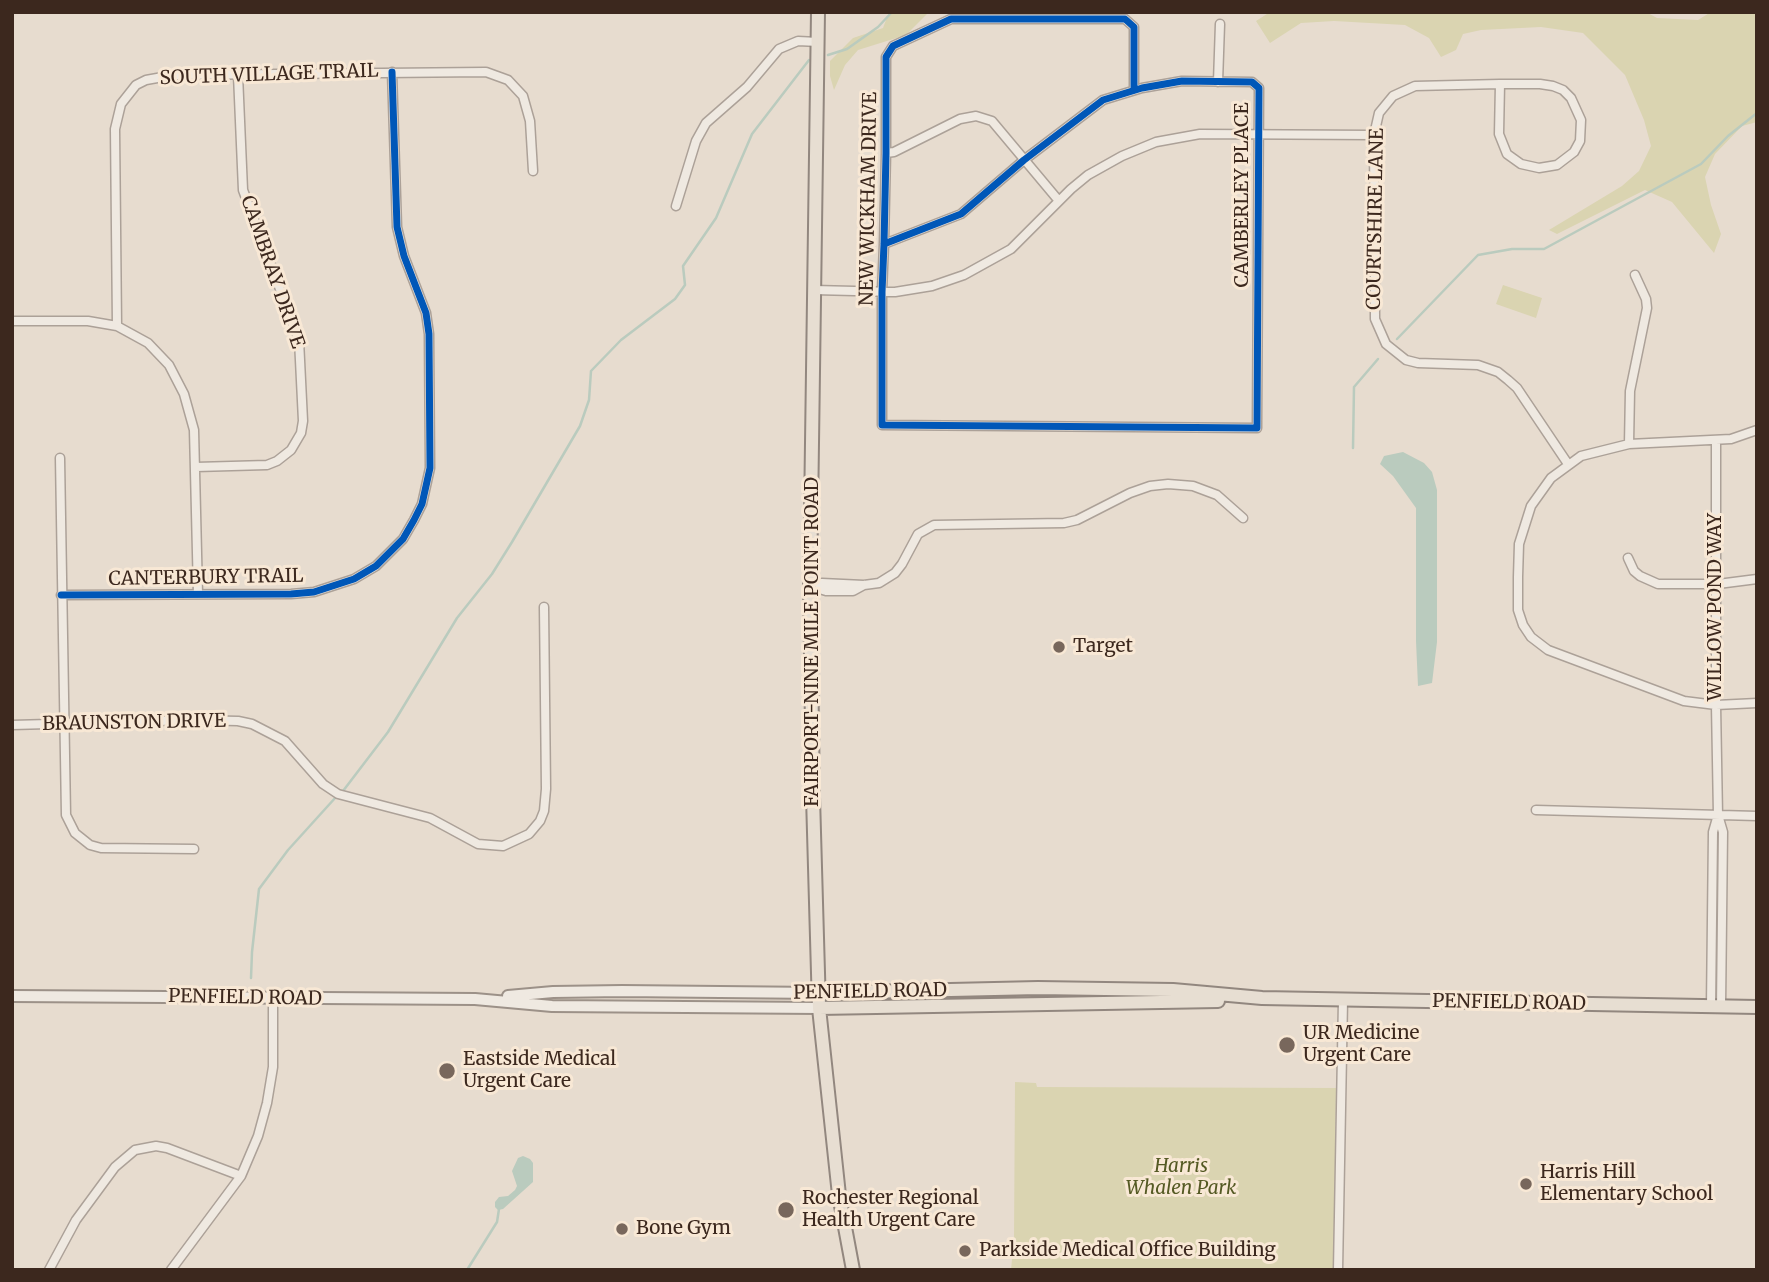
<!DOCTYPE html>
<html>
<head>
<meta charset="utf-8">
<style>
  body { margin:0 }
  #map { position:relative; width:1769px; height:1282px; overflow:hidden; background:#e7dccf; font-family:Merriweather,serif }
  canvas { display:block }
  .frame { position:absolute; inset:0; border:14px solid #3c281e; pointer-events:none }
</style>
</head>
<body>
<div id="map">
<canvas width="1769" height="1282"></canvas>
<div class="frame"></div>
</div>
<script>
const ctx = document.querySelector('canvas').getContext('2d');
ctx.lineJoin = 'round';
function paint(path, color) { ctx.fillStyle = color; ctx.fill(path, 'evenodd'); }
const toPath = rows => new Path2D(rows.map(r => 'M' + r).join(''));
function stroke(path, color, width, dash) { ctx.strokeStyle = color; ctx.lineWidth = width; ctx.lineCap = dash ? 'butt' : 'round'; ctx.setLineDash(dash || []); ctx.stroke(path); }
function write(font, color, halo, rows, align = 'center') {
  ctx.font = font + ' Merriweather,serif'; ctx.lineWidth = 6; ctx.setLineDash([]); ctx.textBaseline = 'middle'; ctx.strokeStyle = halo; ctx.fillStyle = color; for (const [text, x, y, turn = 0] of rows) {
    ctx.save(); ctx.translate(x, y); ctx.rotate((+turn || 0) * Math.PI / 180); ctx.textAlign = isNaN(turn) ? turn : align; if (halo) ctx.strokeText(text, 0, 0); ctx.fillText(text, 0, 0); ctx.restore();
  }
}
paint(toPath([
  [889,12,936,12,927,14,906,35,858,50,845,65,834,90,830,76,830,61,853,38,883,28],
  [1270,12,1646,12,1657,18,1698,20,1711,12,1757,12,1757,122,1742,126,1715,154,1705,177,1711,205,1721,234,1714,253,1672,202,1645,190,1557,234,1549,230,1622,186,1639,171,1651,146,1644,120,1625,75,1583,33,1541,27,1481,30,1463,34,1456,50,1441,57,1429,38,1405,25,1334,21,1301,23,1270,43,1256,21],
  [1503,285,1542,298,1536,318,1496,304],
  [1015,1082,1036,1083,1037,1087,1336,1088,1334,1270,1011,1270,1014,1238]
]), '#dad4b1');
paint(toPath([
  [1403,452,1424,463,1432,472,1437,490,1437,642,1432,683,1418,686,1416,641,1416,508,1393,476,1380,464,1384,456],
  [523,1156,530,1159,533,1163,533,1182,503,1209,498,1210,495,1207,495,1202,499,1197,508,1196,515,1190,517,1186,512,1171,518,1158]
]), '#bacbbe');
stroke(toPath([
  [828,55,847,49,878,27,892,12],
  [1397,339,1478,255,1512,249,1544,249,1701,164,1728,136,1757,113],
  [1353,448,1354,387,1378,359],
  [343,791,388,732,457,618,492,574,512,542,580,426,589,400,591,371,621,340,675,299,685,285,683,266,716,218,752,134,809,60],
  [251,978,252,952,259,889,288,850,336,797],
  [467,1270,497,1222,499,1209]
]), '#bacbbe', 2.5);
const street = toPath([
  [1218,82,1220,24],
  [1500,84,1415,86,1393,96,1379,113,1374,135,1375,319,1386,344,1406,360,1418,363,1478,365,1498,372,1508,380,1517,388,1568,464],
  [1500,84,1540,84,1553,86,1563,90,1571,98,1581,120,1580,141,1574,152,1557,165,1539,168,1521,164,1507,154,1499,134,1500,84],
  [886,153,894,152,960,119,976,116,992,121,1059,201],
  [676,206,696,141,706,123,747,87,779,49,798,41,818,42],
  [884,244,961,214,1024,160,1103,100,1142,88,1182,81,1252,82,1259,88,1257,428,882,425,882,292,884,244,886,153,886,57,893,46,951,19,1125,19,1134,27,1134,90],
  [814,290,895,292,932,286,964,275,1011,249,1071,189,1088,175,1122,156,1156,142,1200,134,1374,135],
  [12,321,88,321,117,326,148,343,169,365,184,394,194,430,198,594],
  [117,326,115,129,121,104,136,85,146,80,174,75,486,72,508,80,523,96,530,121,533,171],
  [1757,430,1731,439,1629,444,1581,456,1551,478,1531,506,1519,544,1518,577,1518,610,1523,625,1531,637,1548,650,1684,701,1716,705,1757,703],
  [1716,441,1716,705,1718,815,1723,832,1721,1006],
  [1629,444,1630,391,1647,308,1646,299,1635,275],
  [60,458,66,815,75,833,90,845,101,848,194,849],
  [196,467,267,465,277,461,291,450,301,433,303,421,299,340,243,190,238,75],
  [1628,558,1634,571,1640,576,1658,584,1718,584,1757,579],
  [810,586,822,583,864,585,879,583,895,573,902,564,918,534,934,525,1064,523,1077,520,1130,493,1150,486,1168,484,1193,486,1217,495,1243,518],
  [813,587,826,591,853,591,864,585],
  [61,595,291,594,314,592,354,579,376,566,403,539,414,520,422,504,430,468,429,334,426,313,404,256,397,227,392,72],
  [12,725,194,720,238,721,252,724,285,741,323,784,338,794,430,818,478,844,503,846,529,834,540,821,544,811,546,789,544,607],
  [1536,810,1757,816],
  [1711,1006,1713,832,1717,818],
  [49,1270,76,1220,115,1167,135,1150,156,1146,167,1148,241,1176],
  [171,1270,241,1176,258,1136,267,1103,273,1067,273,998],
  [1338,1270,1343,1000]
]);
const secondary = toPath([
  [12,996,475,999,552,1006,819,1008],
  [508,996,553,992,622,991,819,993]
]);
const primary = toPath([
  [818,12,810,586,813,797,819,1008,839,1195,853,1270],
  [819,993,1038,988,1173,990,1262,998,1757,1007],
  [819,1008,1218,1001]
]);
stroke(street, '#aca198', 11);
stroke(secondary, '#9c9188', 14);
stroke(primary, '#92877f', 16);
stroke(street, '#efe9e1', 8);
stroke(secondary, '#efe9e1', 10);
stroke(primary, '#e7ded2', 12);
stroke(toPath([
  [884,244,961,214,1024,160,1103,100,1142,88,1182,81,1252,82,1259,88,1257,428,882,425,882,292,884,244,886,153,886,57,893,46,951,19,1125,19,1134,27,1134,90],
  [61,595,291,594,314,592,354,579,376,566,403,539,414,520,422,504,430,468,429,334,426,313,404,256,397,227,392,72]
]), '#0057b8', 7);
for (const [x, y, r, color] of [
  [1059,647,7,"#78675c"],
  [1287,1045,9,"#78675c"],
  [447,1071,9,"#78675c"],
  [1526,1184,7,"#78675c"],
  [786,1210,9,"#78675c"],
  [622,1229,7,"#78675c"],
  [965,1251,7,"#78675c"]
]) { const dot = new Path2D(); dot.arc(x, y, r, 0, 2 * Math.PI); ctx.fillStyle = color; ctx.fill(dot); stroke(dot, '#f8e8d5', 2.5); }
write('19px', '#3c281e', '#f8e8d5', [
  ["SOUTH VILLAGE TRAIL",269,75,-2],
  ["CAMBERLEY PLACE",1243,195,-90],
  ["NEW WICKHAM DRIVE",869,199,-89],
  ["COURTSHIRE LANE",1376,219,-89],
  ["CAMBRAY DRIVE",272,272,71],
  ["CANTERBURY TRAIL",206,578,-1],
  ["WILLOW POND WAY",1716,607,-90],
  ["FAIRPORT-NINE MILE POINT ROAD",813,642,-90],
  ["BRAUNSTON DRIVE",134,723,-1],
  ["PENFIELD ROAD",870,992,-1],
  ["PENFIELD ROAD",245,998,1],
  ["PENFIELD ROAD",1509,1003,1]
]);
write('19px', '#3c281e', '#f8e8d5', [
  ["Target",1073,647],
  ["UR Medicine",1303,1034],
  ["Urgent Care",1303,1056],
  ["Eastside Medical",463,1060],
  ["Urgent Care",463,1082],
  ["Harris Hill",1540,1173],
  ["Elementary School",1540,1195],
  ["Rochester Regional",802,1199],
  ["Health Urgent Care",802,1221],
  ["Bone Gym",636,1229],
  ["Parkside Medical Office Building",979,1251]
], 'left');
write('italic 19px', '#555a24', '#f8e8d5', [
  ["Harris",1181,1167],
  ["Whalen Park",1181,1189]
]);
</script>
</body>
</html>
